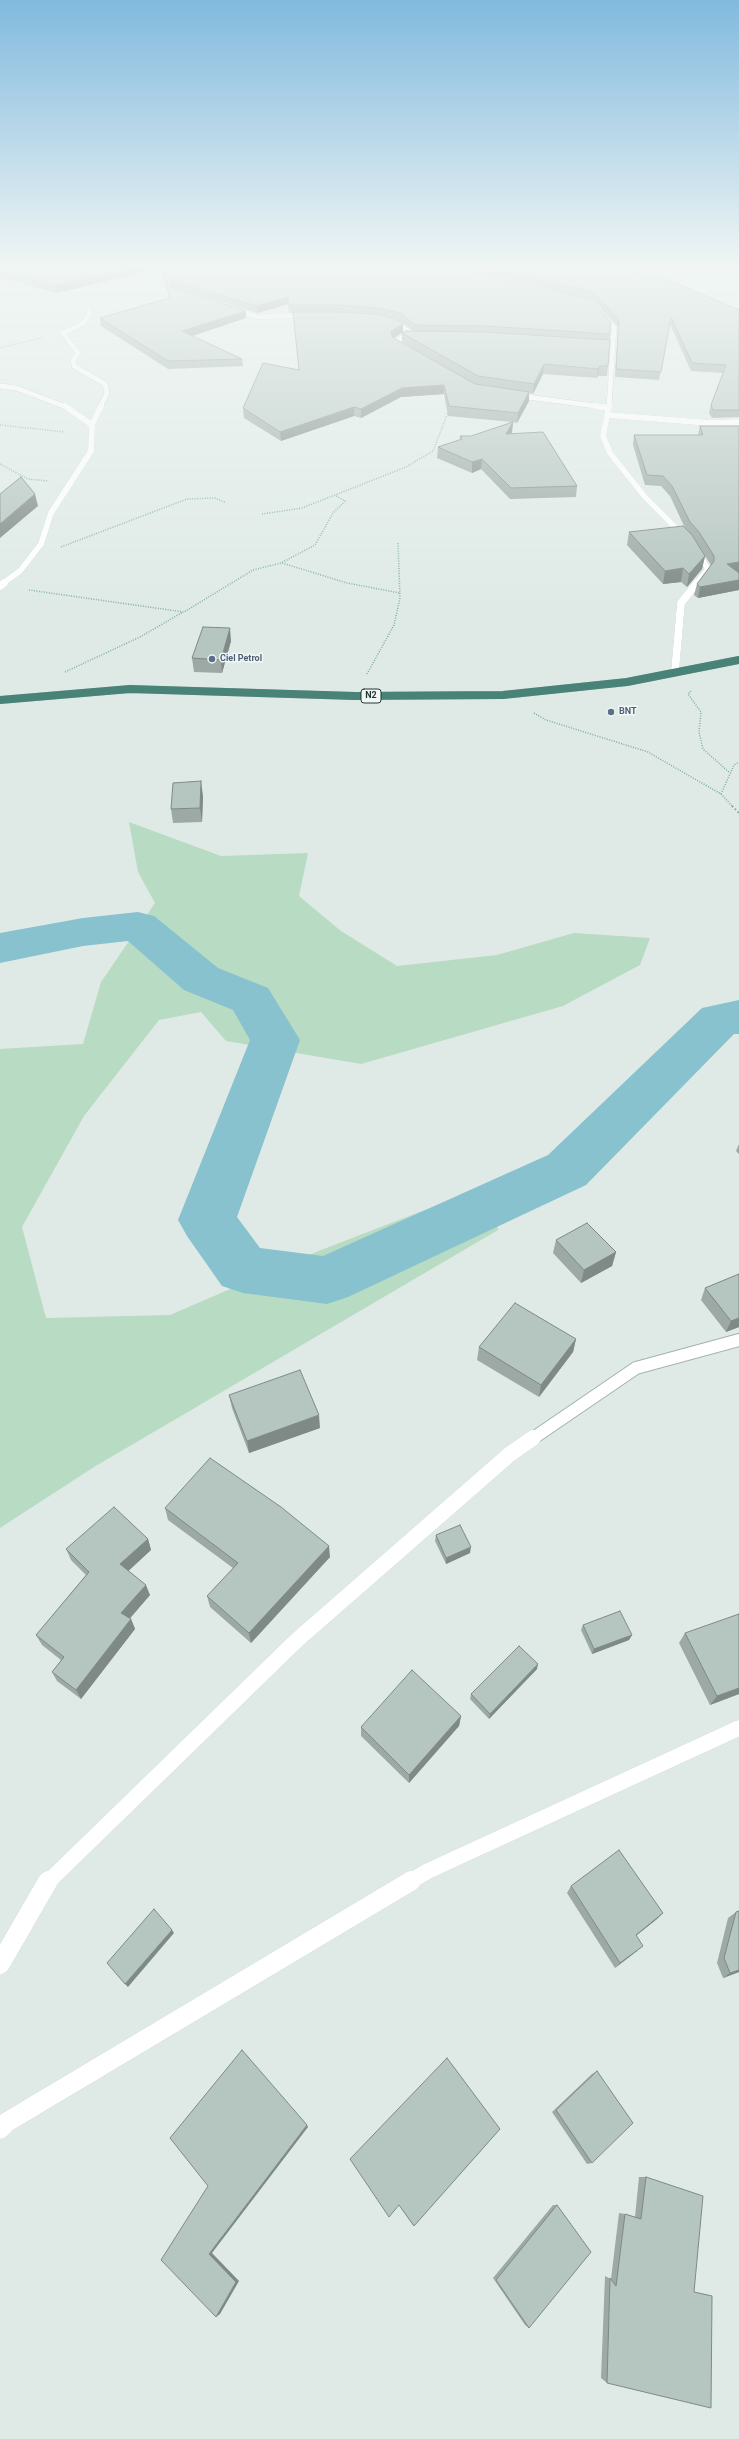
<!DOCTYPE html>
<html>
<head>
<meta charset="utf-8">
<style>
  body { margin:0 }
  canvas { display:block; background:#dfeae6 }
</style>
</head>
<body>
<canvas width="739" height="2439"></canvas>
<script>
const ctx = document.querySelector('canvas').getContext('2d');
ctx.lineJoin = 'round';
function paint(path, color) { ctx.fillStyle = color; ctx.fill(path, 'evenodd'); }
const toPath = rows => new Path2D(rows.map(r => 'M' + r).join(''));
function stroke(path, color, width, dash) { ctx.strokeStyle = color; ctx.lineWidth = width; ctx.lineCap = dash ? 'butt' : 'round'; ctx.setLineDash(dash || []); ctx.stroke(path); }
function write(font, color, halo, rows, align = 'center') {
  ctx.font = font + ' Roboto,sans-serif'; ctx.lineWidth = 3; ctx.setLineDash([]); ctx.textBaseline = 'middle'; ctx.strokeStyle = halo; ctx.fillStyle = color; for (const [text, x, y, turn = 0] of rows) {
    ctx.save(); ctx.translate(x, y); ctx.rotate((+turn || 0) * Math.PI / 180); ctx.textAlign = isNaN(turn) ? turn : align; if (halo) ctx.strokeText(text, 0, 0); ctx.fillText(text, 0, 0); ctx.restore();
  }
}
paint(toPath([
  [129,822,221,856,308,853,299,896,341,931,397,966,497,955,574,933,650,938,640,965,563,1006,361,1064,226,1041,201,1012,159,1020,84,1116,22,1227,46,1318,170,1315,316,1252,487,1186,498,1230,94,1467,0,1528,0,1049,83,1044,101,982,155,903,138,872]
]), '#b8dbc3');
paint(toPath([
  [138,912,154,916,218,968,268,988,300,1040,237,1217,260,1248,323,1256,548,1155,702,1008,739,1000,739,1034,734,1034,586,1185,348,1297,327,1304,243,1293,222,1286,187,1236,178,1220,250,1040,233,1010,184,990,128,941,83,946,0,963,0,933,83,918,138,912]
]), '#88c2cf');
const minorFar5 = toPath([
  [231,308,257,317,309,315],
  [89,309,89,315,82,324,63,333,78,353,73,360,74,366,105,384,107,393,100,407],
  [600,312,614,328,609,407],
  [389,322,398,324,411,333,394,342,405,348],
  [0,386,16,388,66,407],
  [513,395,603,407]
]);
const minorFar4 = toPath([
  [65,406,92,425],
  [595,406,609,408],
  [609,406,603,436,610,453,645,497,693,545,708,569,696,584],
  [608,415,710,423,739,422],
  [2,584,20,571,41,544,51,513,91,451,92,425,101,406]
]);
const minorFar3 = toPath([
  [0,586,4,583],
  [675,671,681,603,697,583]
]);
const minorFar2 = toPath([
  [532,1439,636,1368,739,1340]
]);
const minorFar1 = toPath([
  [48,1882,297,1640,510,1454,533,1438],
  [409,1882,428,1871,739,1728]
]);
const minor = toPath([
  [0,1964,48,1881],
  [0,2129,7,2122,411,1881]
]);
const trunk = toPath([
  [0,700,130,689,355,696,503,695,627,682,739,660]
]);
stroke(minorFar5, '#a2b2ad', 5.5);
stroke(minorFar4, '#a2b2ad', 6);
stroke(minorFar3, '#a2b2ad', 8);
stroke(minorFar2, '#a2b2ad', 14);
stroke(minorFar1, '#a2b2ad', 16);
stroke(minor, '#a2b2ad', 20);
stroke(trunk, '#bcc4c2', 8);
stroke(toPath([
  [0,348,45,337]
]), '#80ada0', 1, [1, 1]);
stroke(toPath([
  [0,425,65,432],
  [0,464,28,479,48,481],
  [262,514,302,508,406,467,433,451,449,410],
  [61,547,187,499,215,498,226,503],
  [282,563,347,583,400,593],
  [29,590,184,612,253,570,281,563,315,545,333,513,345,501,335,495],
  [65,672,140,637,183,612],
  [367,674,394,625,400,598,398,543],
  [691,691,688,694,701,712,699,732,703,749,730,773],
  [534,713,546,720,648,752,721,794,733,807],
  [721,794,734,765,739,762]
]), '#80ada0', 1.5, [1, 1.5]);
stroke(toPath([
  [732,806,739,813]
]), '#80ada0', 2, [1.5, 2.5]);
stroke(minorFar5, '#fff', 5);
stroke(minorFar4, '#fff', 6);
stroke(minorFar3, '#fff', 8);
stroke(minorFar2, '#fff', 12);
stroke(minorFar1, '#fff', 16);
stroke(minor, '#fff', 20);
stroke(trunk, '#498276', 8);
paint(toPath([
  [0,266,448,266,610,334,608,366,607,376,598,376,597,378,543,374,533,394,529,393,529,401,517,423,513,422,512,432,511,434,577,486,576,497,510,499,481,469,472,473,437,458,438,447,460,440,460,436,471,436,512,422,448,416,444,394,401,397,361,418,354,416,281,441,244,418,243,408,299,370,293,313,289,313,288,304,258,313,185,291,246,318,192,336,242,359,243,366,168,369,101,326,100,318,169,298,161,268,56,293,0,277],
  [398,320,400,321,413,331,402,333,402,342,451,371,394,338,403,332,403,324],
  [454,266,624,266,652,277,652,273,739,310,739,417,712,418,709,413,711,405,723,373,691,371,670,324,659,380,615,377,618,327,592,299],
  [700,426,739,426,739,590,698,598,694,595,697,584,711,565,705,556,702,569,687,587,681,582,663,584,627,545,629,532,685,528,670,496,661,486,645,485,633,445,634,435,698,435],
  [231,641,222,673,194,672,192,658],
  [203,796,202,822,173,823,171,809],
  [739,1144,739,1154,736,1151],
  [556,1240,616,1252,612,1266,581,1283,553,1253],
  [739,1274,739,1327,726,1332,701,1300,705,1288],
  [576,1339,573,1352,539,1397,477,1360,479,1347],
  [229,1395,320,1428,249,1453,232,1408],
  [165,1508,330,1557,251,1643,210,1607,207,1596,233,1568,168,1520],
  [436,1535,470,1553,446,1564,435,1541],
  [148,1539,151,1550,128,1571,150,1595,130,1618,131,1619,135,1629,81,1699,57,1681,52,1672,61,1660,42,1645,36,1635,86,1575,71,1560,66,1549],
  [583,1625,632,1635,629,1640,592,1654,581,1630],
  [685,1633,739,1694,710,1705,679,1643],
  [537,1669,489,1719,470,1699,471,1694],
  [461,1716,459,1726,409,1783,361,1736,361,1727],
  [571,1886,657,1919,636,1936,637,1951,615,1968,567,1893],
  [736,1912,739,1972,723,1978,717,1963,728,1918],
  [597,2071,592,2163,587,2164,552,2112,592,2074],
  [500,2129,414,2226,413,2225,399,2205,350,2159],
  [639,2177,646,2177,694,2292,712,2296,607,2383,601,2378,605,2276,611,2279,619,2213,625,2214,635,2217],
  [553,2205,557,2205,529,2328,525,2325,493,2278]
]), '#9ca9a4');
paint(toPath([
  [140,266,160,266,161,268,56,293,55,286],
  [288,297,288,304,258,313,257,306],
  [246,311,246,318,183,339,182,331],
  [403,324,403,332,391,340,391,331],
  [544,364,543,374,533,394,534,384],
  [600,366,598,376,597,378,598,369],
  [444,385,444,394,401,397,361,418,361,409,402,388],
  [529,392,529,401,517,423,518,413],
  [354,407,354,416,281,441,280,432],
  [513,422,512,432,505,444,506,434],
  [482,459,481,469,472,473,472,462],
  [35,494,38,506,0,538,0,524],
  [705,556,702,569,687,587,689,574],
  [739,562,739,573,727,564],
  [683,568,681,582,663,584,665,571],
  [739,580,739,590,698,598,700,587],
  [230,628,231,641,222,673,221,660],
  [201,781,203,796,202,822,200,808],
  [616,1252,612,1266,581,1283,584,1270],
  [739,1318,739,1327,726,1332,731,1321],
  [576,1339,573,1352,539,1397,541,1385],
  [319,1415,320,1428,249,1453,247,1441],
  [148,1539,151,1550,124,1575,120,1564],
  [329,1546,330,1557,251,1643,249,1633],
  [471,1547,470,1553,446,1564,446,1558],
  [146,1585,150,1595,126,1623,121,1613],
  [131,1619,135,1629,81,1699,76,1690],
  [632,1635,629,1640,592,1654,594,1649],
  [538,1664,537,1669,489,1719,490,1714],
  [739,1688,739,1694,710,1705,717,1696],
  [461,1716,459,1726,409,1783,409,1775],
  [663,1913,657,1919,630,1940,636,1935],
  [172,1930,174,1933,128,1987,125,1984],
  [643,1946,637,1951,615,1968,620,1963],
  [739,1970,739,1972,723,1978,730,1973],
  [307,2125,308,2127,212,2253,239,2281,220,2314,216,2317,209,2254]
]), '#7f8a86');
const building = toPath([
  [0,266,140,266,55,286,0,270,0,266],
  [161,266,448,266,590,299,611,322,610,334,486,326,415,325,400,313,379,308,338,305,289,305,288,297,257,306,172,281,170,284,173,288,246,311,182,331,242,359,168,361,100,318,170,298,161,266],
  [482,266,624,266,654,278,652,273,739,310,739,410,713,410,711,405,726,365,692,363,671,317,661,372,616,369,619,320,593,292,482,266],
  [293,312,338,312,377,314,396,319,403,324,391,331,392,337,475,384,529,392,518,413,449,406,444,385,402,388,361,409,354,407,280,432,243,408,263,363,299,370,293,312],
  [406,331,485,332,610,340,608,366,600,366,598,369,544,364,534,384,478,376,402,333,406,331],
  [513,422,506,434,543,432,577,486,511,488,482,459,472,462,438,447,462,439,460,436,471,436,513,422],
  [700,426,739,426,739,562,727,564,739,573,739,580,700,587,697,584,714,561,714,556,699,532,690,522,672,486,663,476,647,475,634,435,703,435,700,426],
  [21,477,35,494,0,524,0,494,21,477],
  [683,526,692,535,705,556,689,574,683,568,665,571,629,532,683,526],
  [203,627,230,628,221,660,192,658,203,627],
  [201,781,200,808,171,809,173,783,201,781],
  [587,1223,616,1252,584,1270,556,1240,587,1223],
  [739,1274,739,1318,731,1321,705,1288,739,1274],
  [515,1303,576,1339,541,1385,479,1347,515,1303],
  [300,1370,319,1415,247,1441,229,1395,300,1370],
  [210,1458,281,1507,329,1546,249,1633,207,1596,238,1563,165,1508,210,1458],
  [114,1507,148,1539,120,1564,146,1585,121,1613,131,1619,76,1690,52,1672,64,1657,36,1635,89,1572,66,1549,114,1507],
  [460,1525,471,1547,446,1558,436,1535,460,1525],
  [620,1611,632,1635,594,1649,583,1625,620,1611],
  [739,1614,739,1688,717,1696,685,1633,739,1614],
  [519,1646,538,1664,490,1714,471,1694,519,1646],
  [412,1670,461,1716,409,1775,361,1727,412,1670],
  [619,1850,663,1913,636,1935,643,1946,620,1963,571,1886,619,1850],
  [154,1909,172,1930,125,1984,107,1963,154,1909],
  [739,1911,739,1970,730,1973,724,1958,736,1912,739,1911],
  [242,2050,307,2125,209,2254,236,2282,216,2317,161,2260,208,2186,170,2138,242,2050],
  [447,2058,500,2129,414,2226,399,2205,389,2217,350,2159,447,2058],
  [597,2071,633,2123,592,2163,556,2110,597,2071],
  [646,2177,703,2196,694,2292,712,2296,711,2408,607,2383,610,2278,616,2286,625,2214,641,2219,646,2177],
  [557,2205,591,2252,529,2328,496,2280,557,2205]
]);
paint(building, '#b5c5bf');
stroke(building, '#7f8a86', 1);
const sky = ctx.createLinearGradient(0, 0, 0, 607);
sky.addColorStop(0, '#81bade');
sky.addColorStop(0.44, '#f1f6f4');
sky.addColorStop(1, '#f1f6f400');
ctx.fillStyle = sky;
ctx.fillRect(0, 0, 739, 607);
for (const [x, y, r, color] of [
  [212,659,4,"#5c6f8a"],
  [611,712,4,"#5c6f8a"]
]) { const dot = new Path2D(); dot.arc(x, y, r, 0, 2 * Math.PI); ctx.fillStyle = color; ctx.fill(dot); stroke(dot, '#f0f7f4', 1.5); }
write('bold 9px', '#4e5e75', '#f0f7f4', [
  ["Ciel Petrol",220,659],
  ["BNT",619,712]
], 'left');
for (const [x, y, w] of [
  [371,696,20]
]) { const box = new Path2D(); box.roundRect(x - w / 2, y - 7, w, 14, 3); ctx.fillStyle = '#f0f7f4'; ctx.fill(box); stroke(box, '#213a34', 1); }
write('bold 9px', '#213a34', null, [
  ["N2",371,696]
]);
</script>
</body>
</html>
